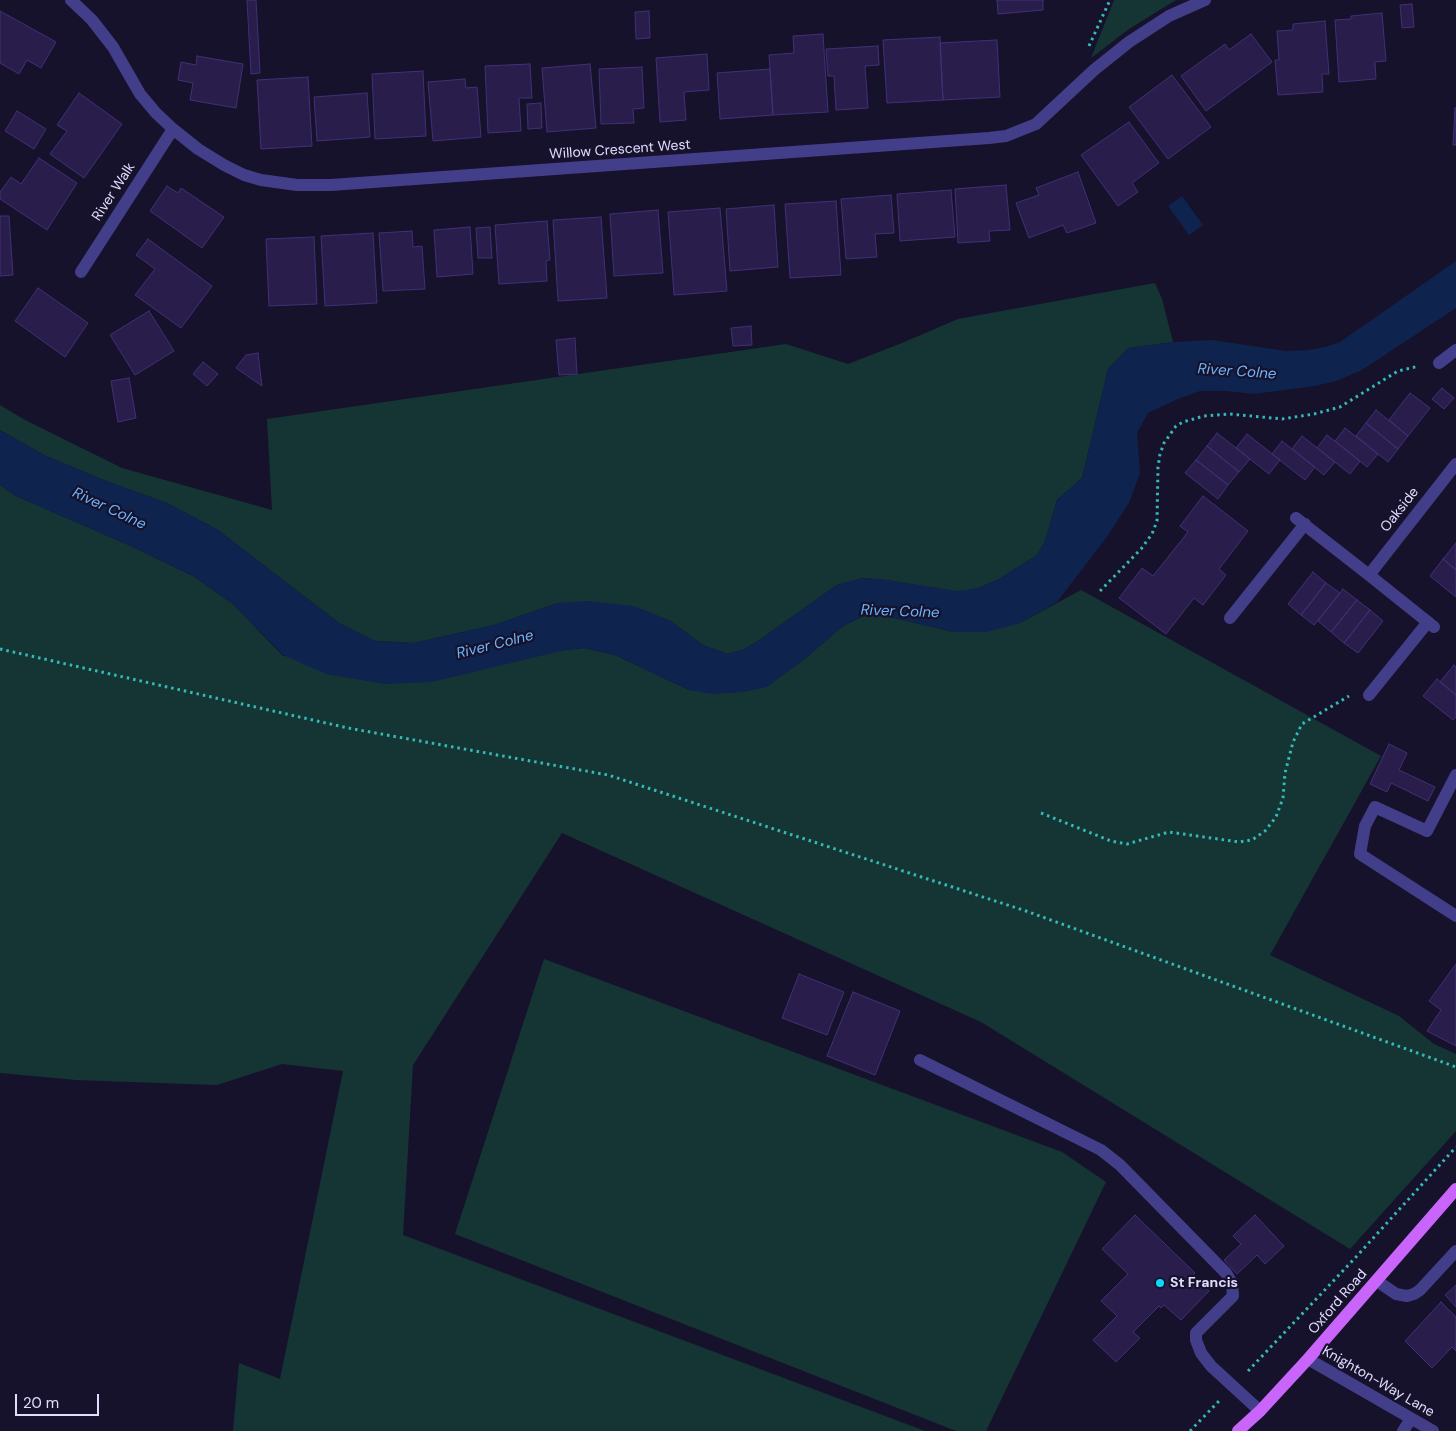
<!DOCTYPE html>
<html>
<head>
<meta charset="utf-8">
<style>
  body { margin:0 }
  #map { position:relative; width:1456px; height:1431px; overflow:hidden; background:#17122b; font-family:"DM Sans",sans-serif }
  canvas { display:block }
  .scale { position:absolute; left:15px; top:1394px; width:84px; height:22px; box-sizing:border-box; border:2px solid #e1dcfe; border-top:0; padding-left:6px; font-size:15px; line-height:18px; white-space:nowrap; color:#e1dcfe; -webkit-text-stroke:4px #17122b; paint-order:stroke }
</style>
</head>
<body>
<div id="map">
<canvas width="1456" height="1431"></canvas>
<div class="scale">20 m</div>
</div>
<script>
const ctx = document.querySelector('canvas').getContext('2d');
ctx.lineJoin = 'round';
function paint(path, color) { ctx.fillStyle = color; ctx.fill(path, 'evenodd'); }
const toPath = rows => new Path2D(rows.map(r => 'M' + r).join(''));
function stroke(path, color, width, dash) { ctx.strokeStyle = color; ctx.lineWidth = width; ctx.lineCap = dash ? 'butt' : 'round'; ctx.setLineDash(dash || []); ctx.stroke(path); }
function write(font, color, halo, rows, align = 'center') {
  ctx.font = font + ' "DM Sans",sans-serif'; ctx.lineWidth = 4.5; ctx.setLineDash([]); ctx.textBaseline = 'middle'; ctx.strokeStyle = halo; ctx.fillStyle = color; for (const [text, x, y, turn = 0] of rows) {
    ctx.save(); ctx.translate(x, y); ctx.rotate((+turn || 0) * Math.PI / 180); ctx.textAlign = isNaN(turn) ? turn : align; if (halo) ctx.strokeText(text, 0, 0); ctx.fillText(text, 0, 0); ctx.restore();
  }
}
paint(toPath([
  [1114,0,1176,0,1129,29,1091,58],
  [1155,283,1162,299,1173,342,1128,348,1108,369,1082,478,1057,500,1045,541,1037,555,999,579,979,588,957,592,887,580,863,578,837,585,758,641,742,650,727,654,703,645,669,620,558,603,494,625,414,643,375,641,339,623,218,530,167,503,106,481,44,455,0,430,0,405,25,420,122,468,272,510,267,419,786,344,848,364,902,343,958,319],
  [0,485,16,496,131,546,193,576,233,604,283,656,565,650,584,648,615,655,689,690,801,662,843,626,864,616,886,616,953,632,1020,623,1081,590,1381,756,1270,955,1399,1016,1434,1044,1456,1054,1456,1131,1350,1249,981,1022,562,833,413,1065,403,1235,925,1431,233,1431,239,1363,280,1379,343,1071,282,1064,217,1085,76,1080,0,1073],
  [544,959,1062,1152,1106,1182,986,1431,956,1431,455,1234]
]), '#153535');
paint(toPath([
  [1182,196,1203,225,1189,235,1168,206],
  [1456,261,1456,308,1362,370,1336,381,1315,386,1254,394,1225,391,1200,391,1178,399,1148,413,1137,433,1140,473,1129,503,1106,538,1057,602,1020,623,987,632,953,632,886,616,864,616,843,626,801,662,767,687,743,692,714,694,689,690,615,655,584,648,565,650,432,682,385,684,326,674,283,655,233,604,193,576,131,546,16,496,0,485,0,430,44,455,106,481,167,503,218,530,339,623,375,641,414,643,494,625,558,603,587,601,634,606,669,620,703,645,727,654,742,650,758,641,837,585,863,578,887,580,957,591,979,588,999,579,1037,555,1045,541,1057,500,1082,478,1108,369,1128,348,1173,342,1212,340,1286,351,1308,350,1325,347,1340,342]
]), '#0e234d');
const building = toPath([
  [247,0,256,0,260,73,251,74,247,0],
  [997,0,1043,0,1043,10,998,14,997,0],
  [1412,4,1414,27,1402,28,1400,5,1412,4],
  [0,11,56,42,41,68,27,60,19,74,0,63,0,11],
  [649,11,650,38,636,39,635,12,649,11],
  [1382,13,1386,61,1375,62,1376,79,1339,82,1335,20,1351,19,1351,16,1382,13],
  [1325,21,1329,74,1322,74,1323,92,1278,95,1275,60,1279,60,1277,31,1293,30,1293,24,1325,21],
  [823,34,828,112,773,115,769,55,794,53,793,36,823,34],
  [1251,34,1272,62,1206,111,1181,76,1225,44,1229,50,1251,34],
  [940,37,943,100,887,103,883,40,940,37],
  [997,40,1000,97,943,100,940,43,997,40],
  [878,46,879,65,865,66,868,108,836,110,834,76,828,76,826,49,878,46],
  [707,54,709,90,684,92,686,120,660,122,656,58,707,54],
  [197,56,243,64,236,108,190,100,193,83,178,80,181,62,196,65,197,56],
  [530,64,532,98,519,98,521,131,488,133,485,66,530,64],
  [590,64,596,128,547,132,542,68,590,64],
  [642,67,644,108,633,109,634,123,601,124,599,69,642,67],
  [770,69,773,115,720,119,717,73,770,69],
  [423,71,426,136,375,139,372,74,423,71],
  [1172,75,1211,127,1168,159,1129,107,1172,75],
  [308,77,312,146,261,149,257,80,308,77],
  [465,79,466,88,477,87,481,137,433,141,428,82,465,79],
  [79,93,122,124,84,178,50,154,67,131,57,125,79,93],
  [367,93,370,137,317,141,314,97,367,93],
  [541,103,542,128,528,129,527,104,541,103],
  [1455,108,1456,108,1456,145,1453,145,1455,108],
  [17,111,46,129,34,149,5,131,17,111],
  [1129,122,1159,163,1132,183,1138,192,1118,206,1081,155,1129,122],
  [39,158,77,183,47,230,0,199,0,192,11,177,21,184,39,158],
  [1078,172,1096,223,1067,233,1063,225,1029,238,1016,203,1039,195,1036,188,1078,172],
  [1006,185,1010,230,989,231,990,241,958,243,955,189,1006,185],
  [167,186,178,193,181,188,224,217,202,248,150,211,167,186],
  [951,190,955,237,900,241,897,194,951,190],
  [891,195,894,233,875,234,877,257,846,259,841,199,891,195],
  [836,201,841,275,790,278,785,204,836,201],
  [774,205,778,267,730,271,726,209,774,205],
  [720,208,727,291,674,295,668,212,720,208],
  [658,210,663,273,614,276,610,214,658,210],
  [0,216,9,216,13,275,0,276,0,216],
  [601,217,607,298,558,301,553,220,601,217],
  [547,221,550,260,546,261,547,281,499,284,495,225,547,221],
  [470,227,473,274,437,277,434,230,470,227],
  [490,227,492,258,478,258,476,228,490,227],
  [412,231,413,247,422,246,425,289,383,291,379,233,412,231],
  [373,233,377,303,325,306,321,236,373,233],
  [314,237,317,304,269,306,266,239,314,237],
  [148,239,212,286,181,328,135,295,155,269,136,255,148,239],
  [38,288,88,323,65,357,15,321,38,288],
  [149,311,174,351,135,375,110,335,149,311],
  [751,326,752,345,733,346,731,328,751,326],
  [575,338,577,374,559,375,556,340,575,338],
  [258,353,262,386,236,368,246,355,258,353],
  [203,362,218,374,207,386,193,374,203,362],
  [129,378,136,418,118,422,111,381,129,378],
  [1442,388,1454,398,1444,409,1432,399,1442,388],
  [1410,393,1430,408,1408,436,1389,420,1410,393],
  [1376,410,1408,436,1398,449,1366,423,1376,410],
  [1366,423,1398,449,1388,462,1356,436,1366,423],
  [1345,428,1378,454,1367,467,1335,441,1345,428],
  [1217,433,1250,459,1239,472,1207,446,1217,433],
  [1247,434,1280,460,1269,474,1236,448,1247,434],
  [1327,435,1360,461,1350,474,1317,448,1327,435],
  [1302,436,1335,462,1324,475,1292,449,1302,436],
  [1282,441,1315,467,1305,480,1272,454,1282,441],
  [1207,446,1239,472,1228,485,1196,460,1207,446],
  [1196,460,1228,485,1218,499,1185,473,1196,460],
  [1203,496,1248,531,1219,569,1226,575,1203,605,1194,598,1166,634,1119,598,1142,568,1153,576,1188,532,1180,526,1203,496],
  [1456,543,1456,570,1443,559,1456,543],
  [1443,559,1456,570,1456,597,1430,576,1443,559],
  [1313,572,1326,583,1301,615,1288,604,1313,572],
  [1326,583,1340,593,1314,625,1301,615,1326,583],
  [1343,589,1357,600,1331,632,1318,621,1343,589],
  [1357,600,1370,610,1344,643,1331,632,1357,600],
  [1370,610,1383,621,1358,653,1344,643,1370,610],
  [1454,665,1456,667,1456,695,1440,682,1454,665],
  [1437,679,1456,695,1456,717,1453,720,1423,696,1437,679],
  [1389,744,1407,753,1399,770,1435,787,1428,801,1391,783,1387,792,1370,784,1389,744],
  [1456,964,1456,1046,1427,1031,1441,1010,1429,1001,1456,964],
  [799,974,844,992,827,1035,782,1018,799,974],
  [853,992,900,1011,875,1075,827,1056,853,992],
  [1135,1215,1195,1273,1193,1275,1209,1291,1181,1320,1164,1305,1161,1308,1159,1306,1133,1332,1140,1338,1116,1362,1093,1340,1117,1316,1101,1301,1128,1274,1102,1249,1135,1215],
  [1255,1215,1284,1246,1265,1264,1257,1255,1237,1274,1224,1260,1241,1244,1233,1236,1255,1215],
  [1456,1285,1456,1307,1445,1295,1456,1285],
  [1441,1302,1456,1317,1456,1351,1452,1347,1432,1368,1405,1341,1441,1302]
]);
paint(building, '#291e4b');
stroke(building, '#413077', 1);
stroke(toPath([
  [1089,46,1110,0],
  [1100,591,1141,549,1152,534,1157,521,1158,467,1160,454,1164,443,1176,426,1183,422,1204,416,1230,414,1282,419,1314,414,1340,407,1398,371,1419,366],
  [0,649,348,728,608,775,1026,911,1456,1067],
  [1041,813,1111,841,1127,844,1169,832,1239,842,1252,840,1265,831,1276,817,1283,798,1285,773,1293,742,1302,724,1349,696],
  [1248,1371,1356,1257,1456,1147],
  [1190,1431,1219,1401]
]), '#33bbb8', 3, [2.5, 4]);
stroke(toPath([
  [1230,618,1305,524],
  [1369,695,1428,622],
  [1456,775,1427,831,1375,807,1365,826,1360,854,1456,916],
  [920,1060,1101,1150,1120,1165,1226,1273,1232,1283,1233,1296,1196,1333,1196,1340,1201,1353,1211,1366,1260,1411],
  [1377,1281,1396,1294,1407,1296,1414,1294,1420,1290,1456,1251],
  [1403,1431,1411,1419]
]), '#433e89', 12);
stroke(toPath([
  [71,0,92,20,113,47,140,94,156,113,173,129,198,149,224,165,244,175,261,180,297,185,331,185,989,138,1006,136,1036,124,1094,70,1129,42,1169,16,1205,0],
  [81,272,173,129],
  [1439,363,1456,350],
  [1296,518,1369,575,1456,464],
  [1369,575,1434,627],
  [1308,1359,1433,1431]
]), '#433e89', 12);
stroke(toPath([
  [1238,1431,1260,1411,1308,1359,1456,1189]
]), '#ca65fc', 12);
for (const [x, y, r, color] of [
  [1160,1283,5,"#0cd9fa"]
]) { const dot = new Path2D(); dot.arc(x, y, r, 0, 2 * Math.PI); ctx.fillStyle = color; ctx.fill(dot); stroke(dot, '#17122b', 2); }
write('14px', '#e1dcfe', '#17122b', [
  ["Willow Crescent West",620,150,-4],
  ["River Walk",114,192,-57],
  ["Oakside",1400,510,-52],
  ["Oxford Road",1338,1302,-49],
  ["Knighton-Way Lane",1378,1382,30]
]);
write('bold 14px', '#e1dcfe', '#17122b', [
  ["St Francis",1170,1283]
], 'left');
write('italic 15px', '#6cb4fc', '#17122b', [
  ["River Colne",1237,372,4],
  ["River Colne",109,509,25],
  ["River Colne",900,612,2],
  ["River Colne",495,645,-14]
]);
</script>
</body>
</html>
